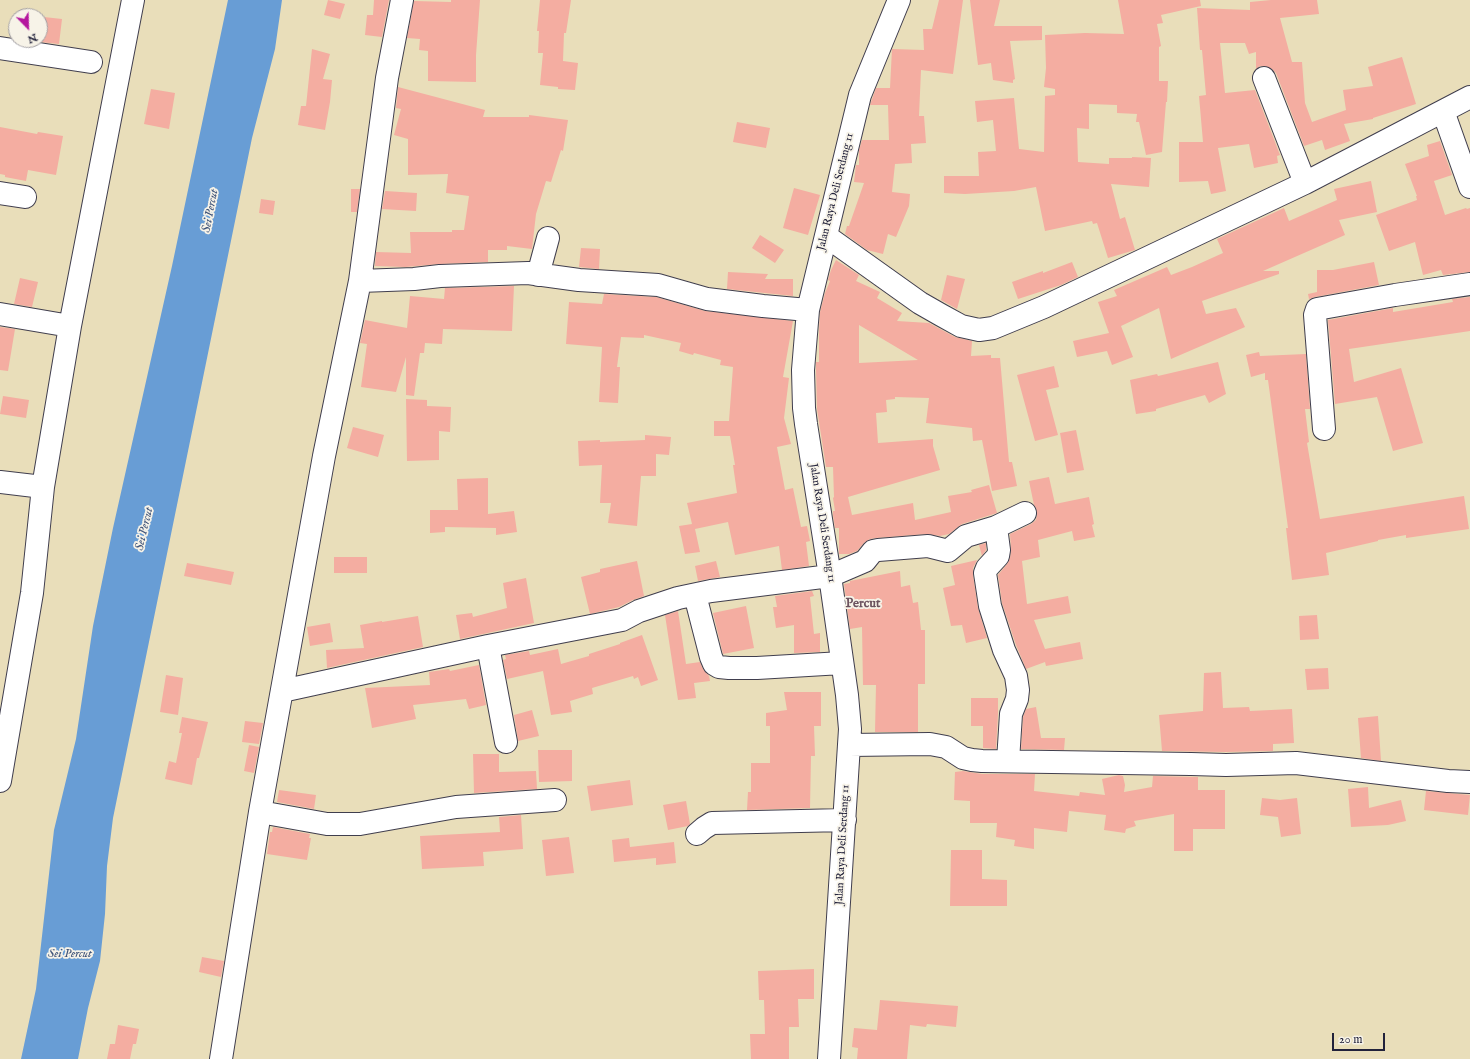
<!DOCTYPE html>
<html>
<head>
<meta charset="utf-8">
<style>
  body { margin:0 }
  #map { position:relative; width:1470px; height:1059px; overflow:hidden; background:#e9deba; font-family:"IM FELL English",serif }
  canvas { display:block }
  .north { position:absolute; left:8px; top:8px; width:40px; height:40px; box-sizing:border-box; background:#f7f3e8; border:1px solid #a29fa3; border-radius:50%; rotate:157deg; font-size:11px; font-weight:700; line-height:16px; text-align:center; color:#22223b }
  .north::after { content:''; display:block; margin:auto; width:14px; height:18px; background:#b5179e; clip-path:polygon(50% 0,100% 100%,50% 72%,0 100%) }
  .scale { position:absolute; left:1332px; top:1033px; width:53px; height:18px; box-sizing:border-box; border:2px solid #22223b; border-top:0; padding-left:5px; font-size:12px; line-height:14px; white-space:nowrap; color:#22223b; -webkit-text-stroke:3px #f7f3e8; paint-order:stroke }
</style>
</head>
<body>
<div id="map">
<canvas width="1470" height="1059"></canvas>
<div class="north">N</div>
<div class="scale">20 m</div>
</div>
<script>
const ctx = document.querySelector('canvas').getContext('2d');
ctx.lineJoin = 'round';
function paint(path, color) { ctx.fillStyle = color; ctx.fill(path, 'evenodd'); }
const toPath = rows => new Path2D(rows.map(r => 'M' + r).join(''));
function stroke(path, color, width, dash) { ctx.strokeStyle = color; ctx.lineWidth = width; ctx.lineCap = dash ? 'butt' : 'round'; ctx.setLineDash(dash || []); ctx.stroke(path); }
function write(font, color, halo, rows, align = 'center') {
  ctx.font = font + ' "IM FELL English",serif'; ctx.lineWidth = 3.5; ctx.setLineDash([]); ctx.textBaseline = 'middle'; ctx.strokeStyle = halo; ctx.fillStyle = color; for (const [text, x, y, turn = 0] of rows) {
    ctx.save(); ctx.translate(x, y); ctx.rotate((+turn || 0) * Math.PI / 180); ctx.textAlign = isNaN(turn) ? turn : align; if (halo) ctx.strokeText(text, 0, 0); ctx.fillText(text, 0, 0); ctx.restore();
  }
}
paint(toPath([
  [228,0,282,0,275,49,252,138,113,818,107,866,105,914,100,961,88,1008,78,1059,21,1059,36,989,54,830,76,739,93,626,113,528,172,266]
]), '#689dd5');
paint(toPath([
  [328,0,345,4,340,19,324,15],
  [374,0,389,0,382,37,365,35,367,15,373,15],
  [451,0,480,0,476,55,476,82,428,81,428,51,419,50,420,39,407,38,414,1,451,2],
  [540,0,571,0,566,33,564,33,563,61,578,63,575,90,558,89,558,87,540,85,543,53,538,53,539,31,537,31],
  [939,0,963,0,953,74,921,70,919,116,924,116,926,143,911,144,912,163,895,164,892,192,910,194,909,206,896,237,888,234,883,254,867,250,845,234,847,226,849,226,864,183,854,182,856,165,859,165,859,150,862,140,889,140,888,105,870,105,876,88,890,88,892,49,924,50,923,29,932,29],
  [970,0,1000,0,994,26,1042,26,1042,40,1010,41,1015,79,1013,80,1013,83,993,80,991,63,978,65],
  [1118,0,1200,0,1201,6,1161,15,1163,23,1157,24,1161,46,1159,47,1159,81,1168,81,1167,102,1166,102,1162,152,1146,155,1139,122,1136,122,1137,114,1117,113,1117,105,1089,104,1089,129,1077,128,1078,162,1109,164,1109,158,1132,158,1132,157,1151,158,1149,187,1111,184,1120,219,1125,217,1135,250,1108,258,1097,223,1093,224,1092,221,1045,231,1036,187,1014,191,965,194,944,193,944,176,979,176,978,152,996,151,993,120,977,122,975,101,1014,98,1019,149,1044,152,1045,96,1055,95,1055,89,1044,87,1046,68,1045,35,1085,33,1124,34],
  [1271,0,1317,0,1319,14,1280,18,1292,62,1302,62,1305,103,1312,122,1346,110,1343,90,1373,86,1368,67,1402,57,1416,104,1373,118,1373,119,1344,124,1350,141,1325,150,1322,140,1304,146,1276,73,1272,69,1265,66,1260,66,1256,69,1256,52,1249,54,1245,43,1220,43,1225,93,1255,90,1280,155,1277,156,1278,163,1254,168,1249,144,1218,148,1226,191,1211,194,1208,181,1179,182,1179,142,1203,142,1199,96,1206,95,1202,50,1200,50,1197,8,1250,10,1250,2],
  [44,17,62,19,59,44,40,42],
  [312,49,330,54,323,79,332,80,330,102,325,130,298,125,301,106,306,106],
  [398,87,485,110,483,117,529,117,529,115,568,120,563,151,561,150,551,182,546,181,536,214,532,249,507,246,507,250,488,250,488,262,440,264,405,267,375,266,376,252,411,253,410,232,452,232,452,230,464,230,469,196,446,193,448,174,408,175,408,139,394,135,401,109,396,108],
  [151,89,175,93,169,129,144,124],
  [737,122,770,128,766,148,733,142],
  [0,127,37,134,38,132,63,136,56,175,28,170,26,181,5,177,5,175,0,174],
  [1440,141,1452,175,1434,181,1445,215,1466,208,1467,209,1470,208,1470,272,1443,275,1441,270,1423,275,1415,242,1389,251,1376,215,1417,200,1416,196,1417,196,1405,164,1429,156,1427,145],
  [1371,181,1377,212,1339,220,1345,235,1263,271,1279,271,1279,274,1202,301,1206,314,1236,308,1245,327,1171,359,1159,308,1121,326,1133,357,1112,365,1107,351,1077,357,1073,341,1109,333,1098,302,1117,296,1114,290,1167,267,1171,275,1192,267,1223,253,1217,239,1284,208,1289,221,1337,200,1334,189],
  [794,188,820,195,808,235,783,228],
  [351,189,360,189,357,212,351,212],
  [385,191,417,193,416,211,382,209],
  [261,199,275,201,273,215,259,213],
  [760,235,784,250,775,263,752,248],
  [581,248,600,249,599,269,579,267],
  [836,260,859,275,856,281,880,292,877,298,902,313,897,321,929,323,955,337,972,341,971,356,991,355,991,358,1000,358,1009,462,1012,462,1017,486,992,491,982,440,973,441,972,428,926,423,929,398,895,397,895,399,886,400,887,412,876,413,878,443,933,439,933,446,940,470,848,497,852,515,913,503,915,520,951,512,948,496,972,492,971,490,989,485,997,513,962,524,949,534,940,536,927,534,876,538,870,539,864,543,857,551,849,554,839,554,839,528,835,528,833,515,833,511,835,511,833,498,834,497,833,467,826,467,817,409,816,370,816,362,819,362,819,332,820,312,825,293,830,281,828,280,831,270],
  [859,325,918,360,859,363],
  [1072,262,1078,277,1061,285,1018,299,1012,282,1043,271,1043,273],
  [1374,262,1379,285,1315,297,1309,299,1308,294,1317,292,1317,270,1333,270],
  [728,272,768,274,765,279,793,279,793,296,727,289],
  [947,275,965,279,957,309,941,300],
  [20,278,38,282,32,307,14,304],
  [514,286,512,331,443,329,442,344,425,343,424,353,420,353,414,396,406,395,406,357,396,392,361,387,367,344,360,343,365,320,407,328,410,296,444,299,445,288],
  [604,294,656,297,705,311,793,321,783,377,789,378,784,418,791,444,777,447,785,490,793,488,801,527,807,526,810,541,806,542,809,566,782,570,779,546,735,555,728,522,695,529,700,552,685,554,679,526,692,524,687,503,737,493,733,465,735,465,730,436,714,436,714,421,729,421,733,367,720,365,721,360,694,353,693,355,679,351,681,343,644,335,644,338,621,337,617,367,620,367,618,403,599,402,602,347,566,344,569,302,602,304],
  [1470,297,1470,331,1349,349,1354,382,1401,368,1423,443,1393,451,1377,397,1335,404,1328,320,1393,308,1393,312,1453,302,1452,299],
  [0,327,15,329,8,371,0,370],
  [1259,352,1260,356,1306,354,1310,409,1305,409,1309,442,1307,443,1320,519,1464,496,1469,529,1406,538,1406,535,1378,540,1378,541,1326,553,1329,575,1292,580,1286,528,1288,528,1268,380,1265,380,1265,373,1251,377,1246,355],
  [1218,362,1226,394,1209,403,1205,395,1156,409,1156,411,1136,414,1130,380,1157,374,1158,376],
  [1054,366,1059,387,1046,390,1058,435,1035,441,1017,375],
  [3,396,29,400,26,418,0,414],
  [406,399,427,400,427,406,451,407,450,432,439,431,439,460,407,461],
  [353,427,384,435,378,457,347,448],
  [1076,430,1084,470,1067,473,1060,433],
  [645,435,671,437,669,455,656,454,656,476,641,476,637,526,608,523,611,503,600,503,602,465,579,466,578,441,600,440,600,442,645,440],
  [1049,477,1055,504,1089,497,1094,524,1092,525,1095,537,1074,541,1072,531,1038,540,1040,557,1022,561,1027,604,1068,596,1071,613,1034,620,1045,649,1080,642,1083,659,1046,666,1045,662,1026,669,1016,645,1002,603,998,575,1007,564,1010,558,1011,549,1010,534,1031,524,1036,520,1037,514,1036,508,1034,505,1029,481],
  [488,478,488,514,514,511,517,532,496,535,496,528,445,527,445,532,430,533,430,510,458,510,457,479],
  [986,543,986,550,982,556,979,545],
  [334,557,367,557,367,573,334,573],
  [977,560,973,568,973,575,978,608,987,638,966,643,962,625,951,626,943,588,955,585,951,566],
  [637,561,644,596,633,600,619,607,590,614,581,577,600,572,600,569],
  [716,561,720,577,698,581,695,566],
  [187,563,234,572,231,585,184,576],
  [900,571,901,587,910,585,913,603,918,602,921,630,925,630,925,684,918,684,918,732,875,732,876,685,863,685,862,627,850,629,844,584,850,583,850,581],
  [526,578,534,623,460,639,456,615,472,613,473,617,507,608,503,583],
  [812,591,814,596,810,597,814,634,820,633,820,652,794,653,794,625,776,628,773,607,777,607,775,596],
  [746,606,754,648,723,654,713,613],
  [678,611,686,664,700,662,703,669,709,676,710,681,694,683,696,698,678,700,665,615],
  [1317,615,1319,639,1300,640,1299,616],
  [418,616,423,647,327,668,326,650,364,648,360,625,382,621,382,622],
  [330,623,333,642,310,646,307,627],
  [642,635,658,680,641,686,638,677,634,679,633,676,592,688,593,694,570,701,572,712,551,715,543,671,507,679,503,660,506,659,505,655,529,651,530,655,558,649,561,664,589,656,589,654,620,644,620,643],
  [479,665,486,705,469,709,466,699,413,705,416,719,372,728,365,688,430,685,429,672,449,669,450,671],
  [1328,668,1329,689,1307,690,1305,669],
  [1221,672,1223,708,1249,707,1250,711,1292,709,1294,743,1273,744,1273,751,1226,752,1162,751,1159,715,1203,711,1204,673],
  [166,675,183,678,178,715,160,712],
  [784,692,821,692,821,726,814,726,815,756,811,756,810,808,747,810,748,792,751,792,751,763,770,763,770,726,766,726,766,713,787,710],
  [971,698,998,698,998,714,996,749,983,748,983,726,971,726],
  [1036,707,1041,738,1065,738,1064,750,1021,749,1023,717,1026,709],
  [532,710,539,736,518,741,514,715],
  [1378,716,1381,761,1361,758,1358,718],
  [182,717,208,722,199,758,197,758,192,785,165,779,169,761,176,763,182,733,179,733],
  [245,721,263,723,259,744,242,742],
  [249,745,259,747,254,773,244,771],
  [538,750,572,750,572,781,539,782],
  [473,754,499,754,499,772,536,771,537,789,474,793],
  [963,771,982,774,1035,774,1034,791,1079,796,1080,792,1105,795,1102,779,1119,775,1123,776,1125,785,1124,792,1152,787,1153,776,1198,777,1198,790,1225,790,1225,829,1193,829,1193,851,1174,851,1174,814,1134,821,1136,826,1126,829,1125,833,1104,830,1106,815,1069,811,1067,832,1034,828,1034,849,1014,846,1015,840,996,837,997,823,970,823,970,801,954,800,955,772],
  [630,780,633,805,591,811,587,786],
  [1368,787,1369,808,1401,800,1406,821,1388,825,1351,827,1348,789],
  [279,790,316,795,314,809,277,802],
  [1426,791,1470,795,1468,815,1424,810],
  [1262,798,1280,800,1297,798,1301,834,1281,837,1278,817,1260,815],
  [686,801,690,824,688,826,668,830,663,805],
  [521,815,523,849,483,852,484,866,422,869,420,836,500,832,499,817],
  [273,827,310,834,309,838,311,838,307,860,267,854,270,832,272,832],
  [569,837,574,873,546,876,542,840],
  [629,838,630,847,674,842,676,863,656,865,656,858,614,862,612,840],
  [951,850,982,850,982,879,1007,880,1007,906,950,906],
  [202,957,224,961,221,977,199,972],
  [814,969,814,999,798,999,799,1027,789,1027,789,1059,751,1059,750,1034,765,1034,764,1000,759,1000,758,971],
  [880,1000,958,1006,956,1027,927,1024,926,1027,910,1025,907,1059,857,1059,858,1048,852,1047,854,1028,877,1030],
  [118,1025,139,1029,136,1044,133,1044,130,1059,107,1059,110,1044,115,1044]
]), '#f4ada1');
const minor = toPath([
  [0,48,91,62],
  [1264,78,1305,183],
  [1443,111,1470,187],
  [0,193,25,197],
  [826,236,920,303,941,315,961,326,979,330,993,328,1044,307,1305,183,1470,97],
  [538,275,548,238],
  [360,281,414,279,440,276,528,273,579,280,658,285,707,299,763,306,808,310],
  [0,314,70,326],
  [1324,429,1315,315,1317,309,1395,295,1470,284],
  [0,482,43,487],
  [996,527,999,550,998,556,987,568,985,573,990,606,1004,650,1016,676,1018,690,1017,699,1011,714,1008,761],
  [695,595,711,657,714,664,719,667,729,668,757,668,842,663],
  [488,646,506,742],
  [282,691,488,646,622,620,639,611,678,598,711,591,830,576,865,561,873,551,878,550,928,546,948,551,966,536,996,527,1025,513],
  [849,745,930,744,946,747,963,758,972,760,982,761,1191,764,1226,765,1296,763,1448,781,1470,782],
  [0,781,32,593,43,487,70,326,133,0],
  [260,812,327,824,360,824,456,807,555,800],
  [697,834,704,828,712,823,845,820],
  [221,1059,260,812,324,456,360,281,387,78,402,0],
  [829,1059,850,729,847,695,830,576,806,424,804,408,803,370,808,310,860,95,899,0]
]);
stroke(minor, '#403e4e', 24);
stroke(minor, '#fff', 22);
write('11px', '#22223b', '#f7f3e8', [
  ["Jalan Raya Deli Serdang 11",836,192,-76],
  ["Jalan Raya Deli Serdang 11",822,523,81],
  ["Jalan Raya Deli Serdang 11",843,845,-87]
]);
write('italic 12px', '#3e5379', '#f7f3e8', [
  ["Sei Percut",211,211,-79],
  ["Sei Percut",145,529,-77],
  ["Sei Percut",70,955]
]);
write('bold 13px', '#6c535f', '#f7f3e8', [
  ["Percut",863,604]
]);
</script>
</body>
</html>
